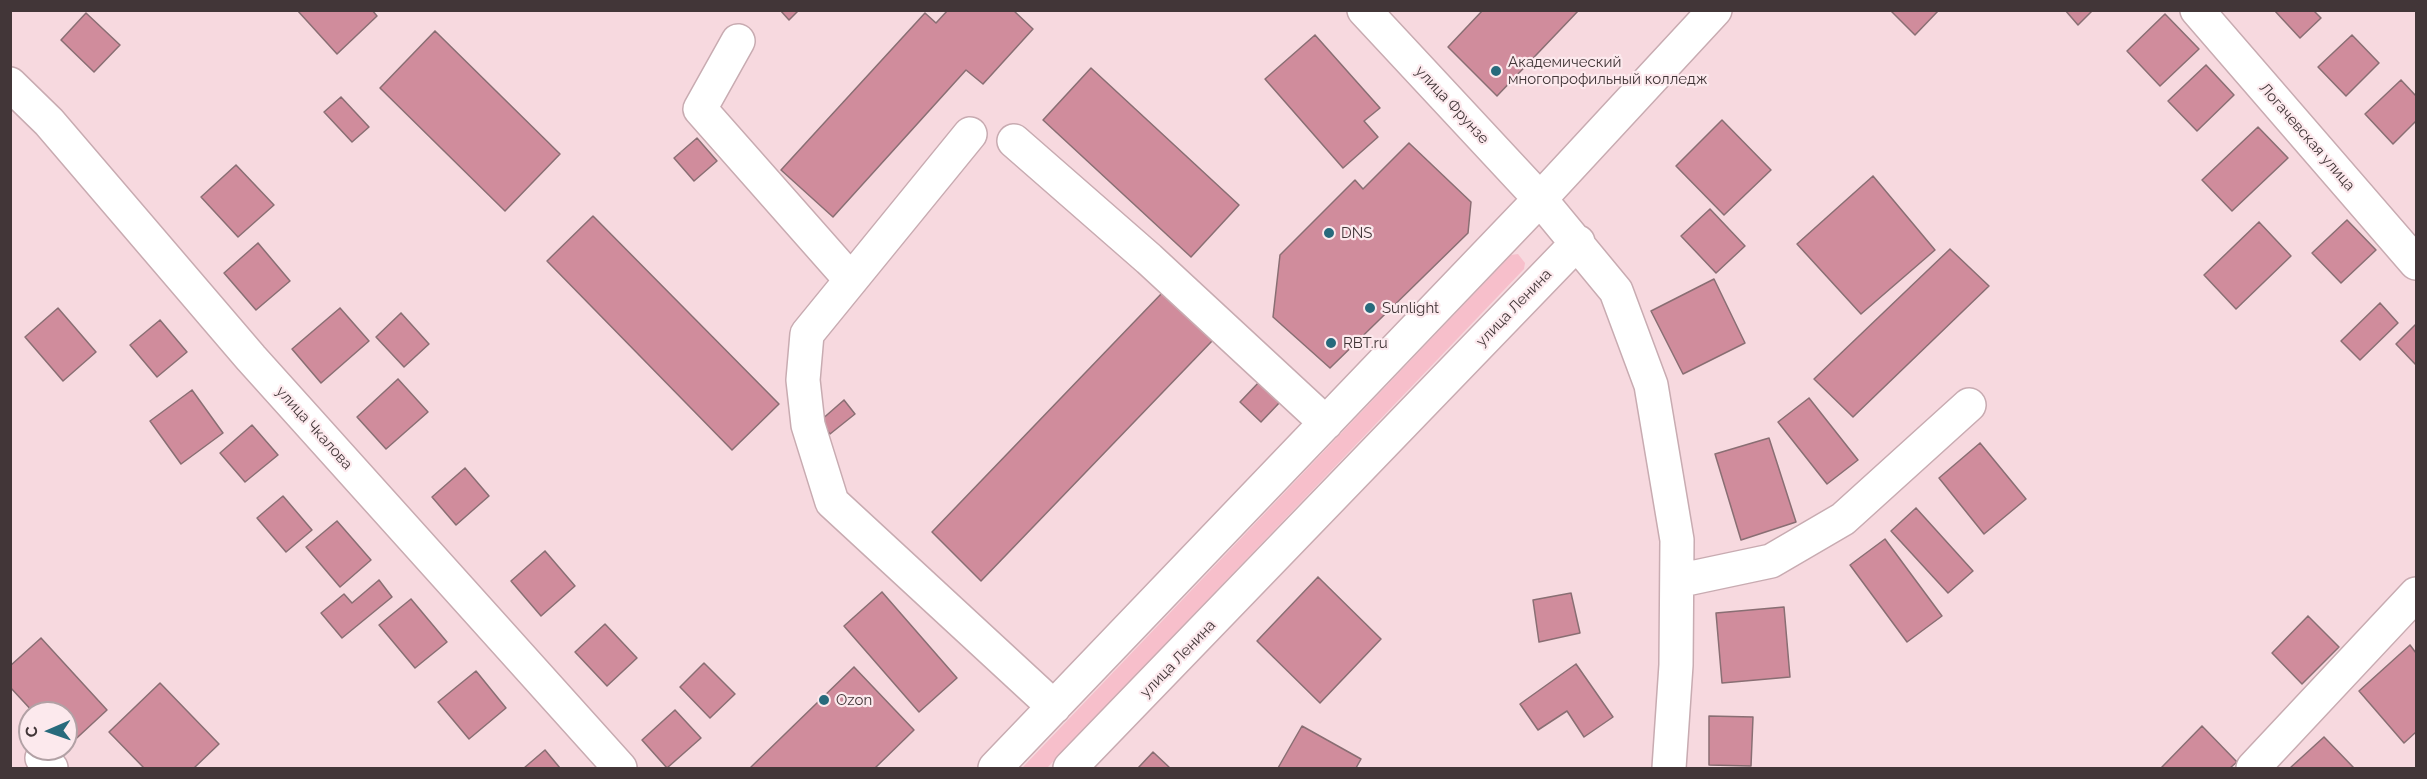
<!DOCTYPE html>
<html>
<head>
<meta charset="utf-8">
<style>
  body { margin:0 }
  #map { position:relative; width:2427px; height:779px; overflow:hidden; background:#f7d9df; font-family:Raleway,sans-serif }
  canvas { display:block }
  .frame { position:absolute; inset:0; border:12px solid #423638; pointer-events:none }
  .north { position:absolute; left:18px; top:701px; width:60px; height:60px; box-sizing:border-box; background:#fce9ed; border:2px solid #b2a1a5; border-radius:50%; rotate:268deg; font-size:16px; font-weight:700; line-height:24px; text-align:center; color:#423638 }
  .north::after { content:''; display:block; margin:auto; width:21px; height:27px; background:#276a7c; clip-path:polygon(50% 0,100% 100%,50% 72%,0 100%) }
</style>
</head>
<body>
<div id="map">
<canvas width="2427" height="779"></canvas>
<div class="frame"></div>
<div class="north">С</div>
</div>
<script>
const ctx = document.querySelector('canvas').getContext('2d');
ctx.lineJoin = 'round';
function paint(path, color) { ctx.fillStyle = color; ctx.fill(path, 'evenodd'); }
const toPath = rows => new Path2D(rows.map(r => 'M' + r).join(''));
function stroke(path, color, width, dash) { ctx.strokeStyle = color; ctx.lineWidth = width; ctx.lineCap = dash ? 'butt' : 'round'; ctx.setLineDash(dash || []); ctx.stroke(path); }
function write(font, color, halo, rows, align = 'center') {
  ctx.font = font + ' Raleway,sans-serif'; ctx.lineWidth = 4.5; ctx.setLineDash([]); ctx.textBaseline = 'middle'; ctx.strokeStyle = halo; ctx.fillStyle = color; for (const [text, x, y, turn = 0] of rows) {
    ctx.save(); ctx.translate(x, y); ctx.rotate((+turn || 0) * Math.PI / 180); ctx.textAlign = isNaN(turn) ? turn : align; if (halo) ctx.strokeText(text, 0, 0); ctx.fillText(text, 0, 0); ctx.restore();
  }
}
paint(toPath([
  [1518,254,1525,263,1524,269,1047,768,1022,768,1511,255]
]), '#f7bfcb');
const building = toPath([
  [297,10,372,10,377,16,337,54,297,10],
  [780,10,799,10,789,20,780,10],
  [948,10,1013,10,1033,29,983,84,966,70,833,217,781,170,925,13,936,23,948,10],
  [1483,10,1579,10,1497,96,1448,47,1483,10],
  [1890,10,1939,10,1915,35,1890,10],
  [2065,10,2093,10,2078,25,2065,10],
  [2274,10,2313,10,2321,18,2300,38,2274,10],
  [86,13,120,45,94,72,61,40,86,13],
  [2165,14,2199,49,2160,86,2127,51,2165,14],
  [435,31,560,154,505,211,380,88,435,31],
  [1315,35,1380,108,1364,121,1378,137,1343,168,1265,79,1315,35],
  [2352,35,2379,63,2346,96,2318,67,2352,35],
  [2206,65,2234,95,2197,131,2168,101,2206,65],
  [1091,68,1239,205,1191,257,1043,120,1091,68],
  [2401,80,2416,96,2416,121,2393,144,2365,114,2401,80],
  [341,97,369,127,352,142,324,112,341,97],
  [1722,120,1771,170,1724,215,1676,166,1722,120],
  [2258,127,2288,158,2232,211,2202,180,2258,127],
  [697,138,717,161,694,181,674,158,697,138],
  [1409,143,1471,202,1468,233,1330,368,1273,317,1280,255,1355,180,1363,189,1409,143],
  [236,165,274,205,238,237,201,197,236,165],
  [1873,176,1935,250,1861,314,1797,244,1873,176],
  [1710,209,1745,246,1716,273,1681,236,1710,209],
  [593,216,779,404,732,450,547,261,593,216],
  [2347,220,2376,250,2341,283,2312,253,2347,220],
  [2259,222,2291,256,2236,309,2204,275,2259,222],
  [258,243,290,281,256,310,224,273,258,243],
  [1950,249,1989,286,1853,417,1814,379,1950,249],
  [1714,279,1745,343,1683,374,1651,311,1714,279],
  [1163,292,1213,340,981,581,932,532,1163,292],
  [2380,303,2398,323,2360,360,2341,341,2380,303],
  [58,308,96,352,63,381,25,337,58,308],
  [340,308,369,341,321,383,292,349,340,308],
  [401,313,429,344,404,367,376,337,401,313],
  [160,320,187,352,157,377,130,345,160,320],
  [2416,324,2416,365,2396,344,2416,324],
  [398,379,428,412,386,449,357,417,398,379],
  [1260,381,1281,401,1261,422,1240,402,1260,381],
  [192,390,223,433,181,464,150,421,192,390],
  [1809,398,1858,460,1827,484,1778,422,1809,398],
  [844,400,855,414,830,434,820,421,844,400],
  [252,425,278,455,245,482,220,453,252,425],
  [1769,438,1796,522,1741,540,1715,454,1769,438],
  [1980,443,2026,499,1984,534,1939,478,1980,443],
  [465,468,489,496,456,525,432,497,465,468],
  [283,496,312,530,286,552,257,518,283,496],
  [1916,508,1973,571,1948,593,1891,531,1916,508],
  [337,521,371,560,340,587,306,547,337,521],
  [1885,539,1942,616,1907,642,1850,565,1885,539],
  [545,551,575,586,541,616,511,581,545,551],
  [1318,577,1381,639,1320,703,1257,641,1318,577],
  [379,580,392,597,342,638,321,613,344,594,352,603,379,580],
  [882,592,957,678,919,712,844,626,882,592],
  [1571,593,1580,633,1539,642,1533,600,1571,593],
  [411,599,447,642,415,668,379,625,411,599],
  [1784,607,1790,677,1722,683,1716,613,1784,607],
  [2308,616,2339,647,2302,684,2272,653,2308,616],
  [605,624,637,658,607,686,575,652,605,624],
  [41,638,107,710,66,748,66,713,34,713,10,687,10,666,41,638],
  [2410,645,2416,653,2416,732,2404,743,2359,691,2410,645],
  [704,663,735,694,710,718,680,687,704,663],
  [1576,664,1613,717,1584,737,1567,711,1538,730,1520,704,1576,664],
  [854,667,914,730,875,768,750,768,854,667],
  [476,671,506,708,469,739,438,702,476,671],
  [160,683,219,744,194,768,144,768,109,732,160,683],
  [675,710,701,738,667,768,642,740,675,710],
  [1709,716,1753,717,1751,766,1709,765,1709,716],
  [1302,726,1361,759,1356,768,1278,768,1302,726],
  [2202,726,2237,762,2230,768,2161,768,2202,726],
  [2324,737,2354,768,2290,768,2324,737],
  [545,750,560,768,524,768,545,750],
  [1153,752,1170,768,1138,768,1153,752]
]);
paint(building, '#d08c9c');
stroke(building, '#896e73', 1.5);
const minor = toPath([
  [1364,10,1540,199,1616,291,1651,385,1677,540,1676,665,1669,768],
  [2197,10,2416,263],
  [738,41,700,109,851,280],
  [10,84,49,122,251,358,620,768],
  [970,134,807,334,803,380,808,425,832,502,1054,707],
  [1014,141,1149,259,1326,423],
  [1677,581,1771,561,1843,519,1969,405],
  [42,758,51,768],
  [995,768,1540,199,1715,10],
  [1070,768,1578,242],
  [2253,768,2416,594]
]);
stroke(minor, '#c8abb1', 36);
stroke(minor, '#fff', 33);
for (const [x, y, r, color] of [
  [1496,71,6,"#276a7c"],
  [1329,233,6,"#276a7c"],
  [1370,308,6,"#276a7c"],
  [1331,343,6,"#276a7c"],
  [824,700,6,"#276a7c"]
]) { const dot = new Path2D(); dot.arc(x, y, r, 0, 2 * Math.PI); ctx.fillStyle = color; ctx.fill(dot); stroke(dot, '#fce9ed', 2); }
write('15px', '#423638', '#fce9ed', [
  ["Академический",1508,62],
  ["многопрофильный колледж",1508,79],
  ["DNS",1341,233],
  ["Sunlight",1382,308],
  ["RBT.ru",1343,343],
  ["Ozon",836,700]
], 'left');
write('15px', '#423638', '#fce9ed', [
  ["улица Фрунзе",1452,105,47],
  ["Логачевская улица",2307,137,49],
  ["улица Ленина",1514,308,-46],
  ["улица Чкалова",314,428,48],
  ["улица Ленина",1178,659,-46]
]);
</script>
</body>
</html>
